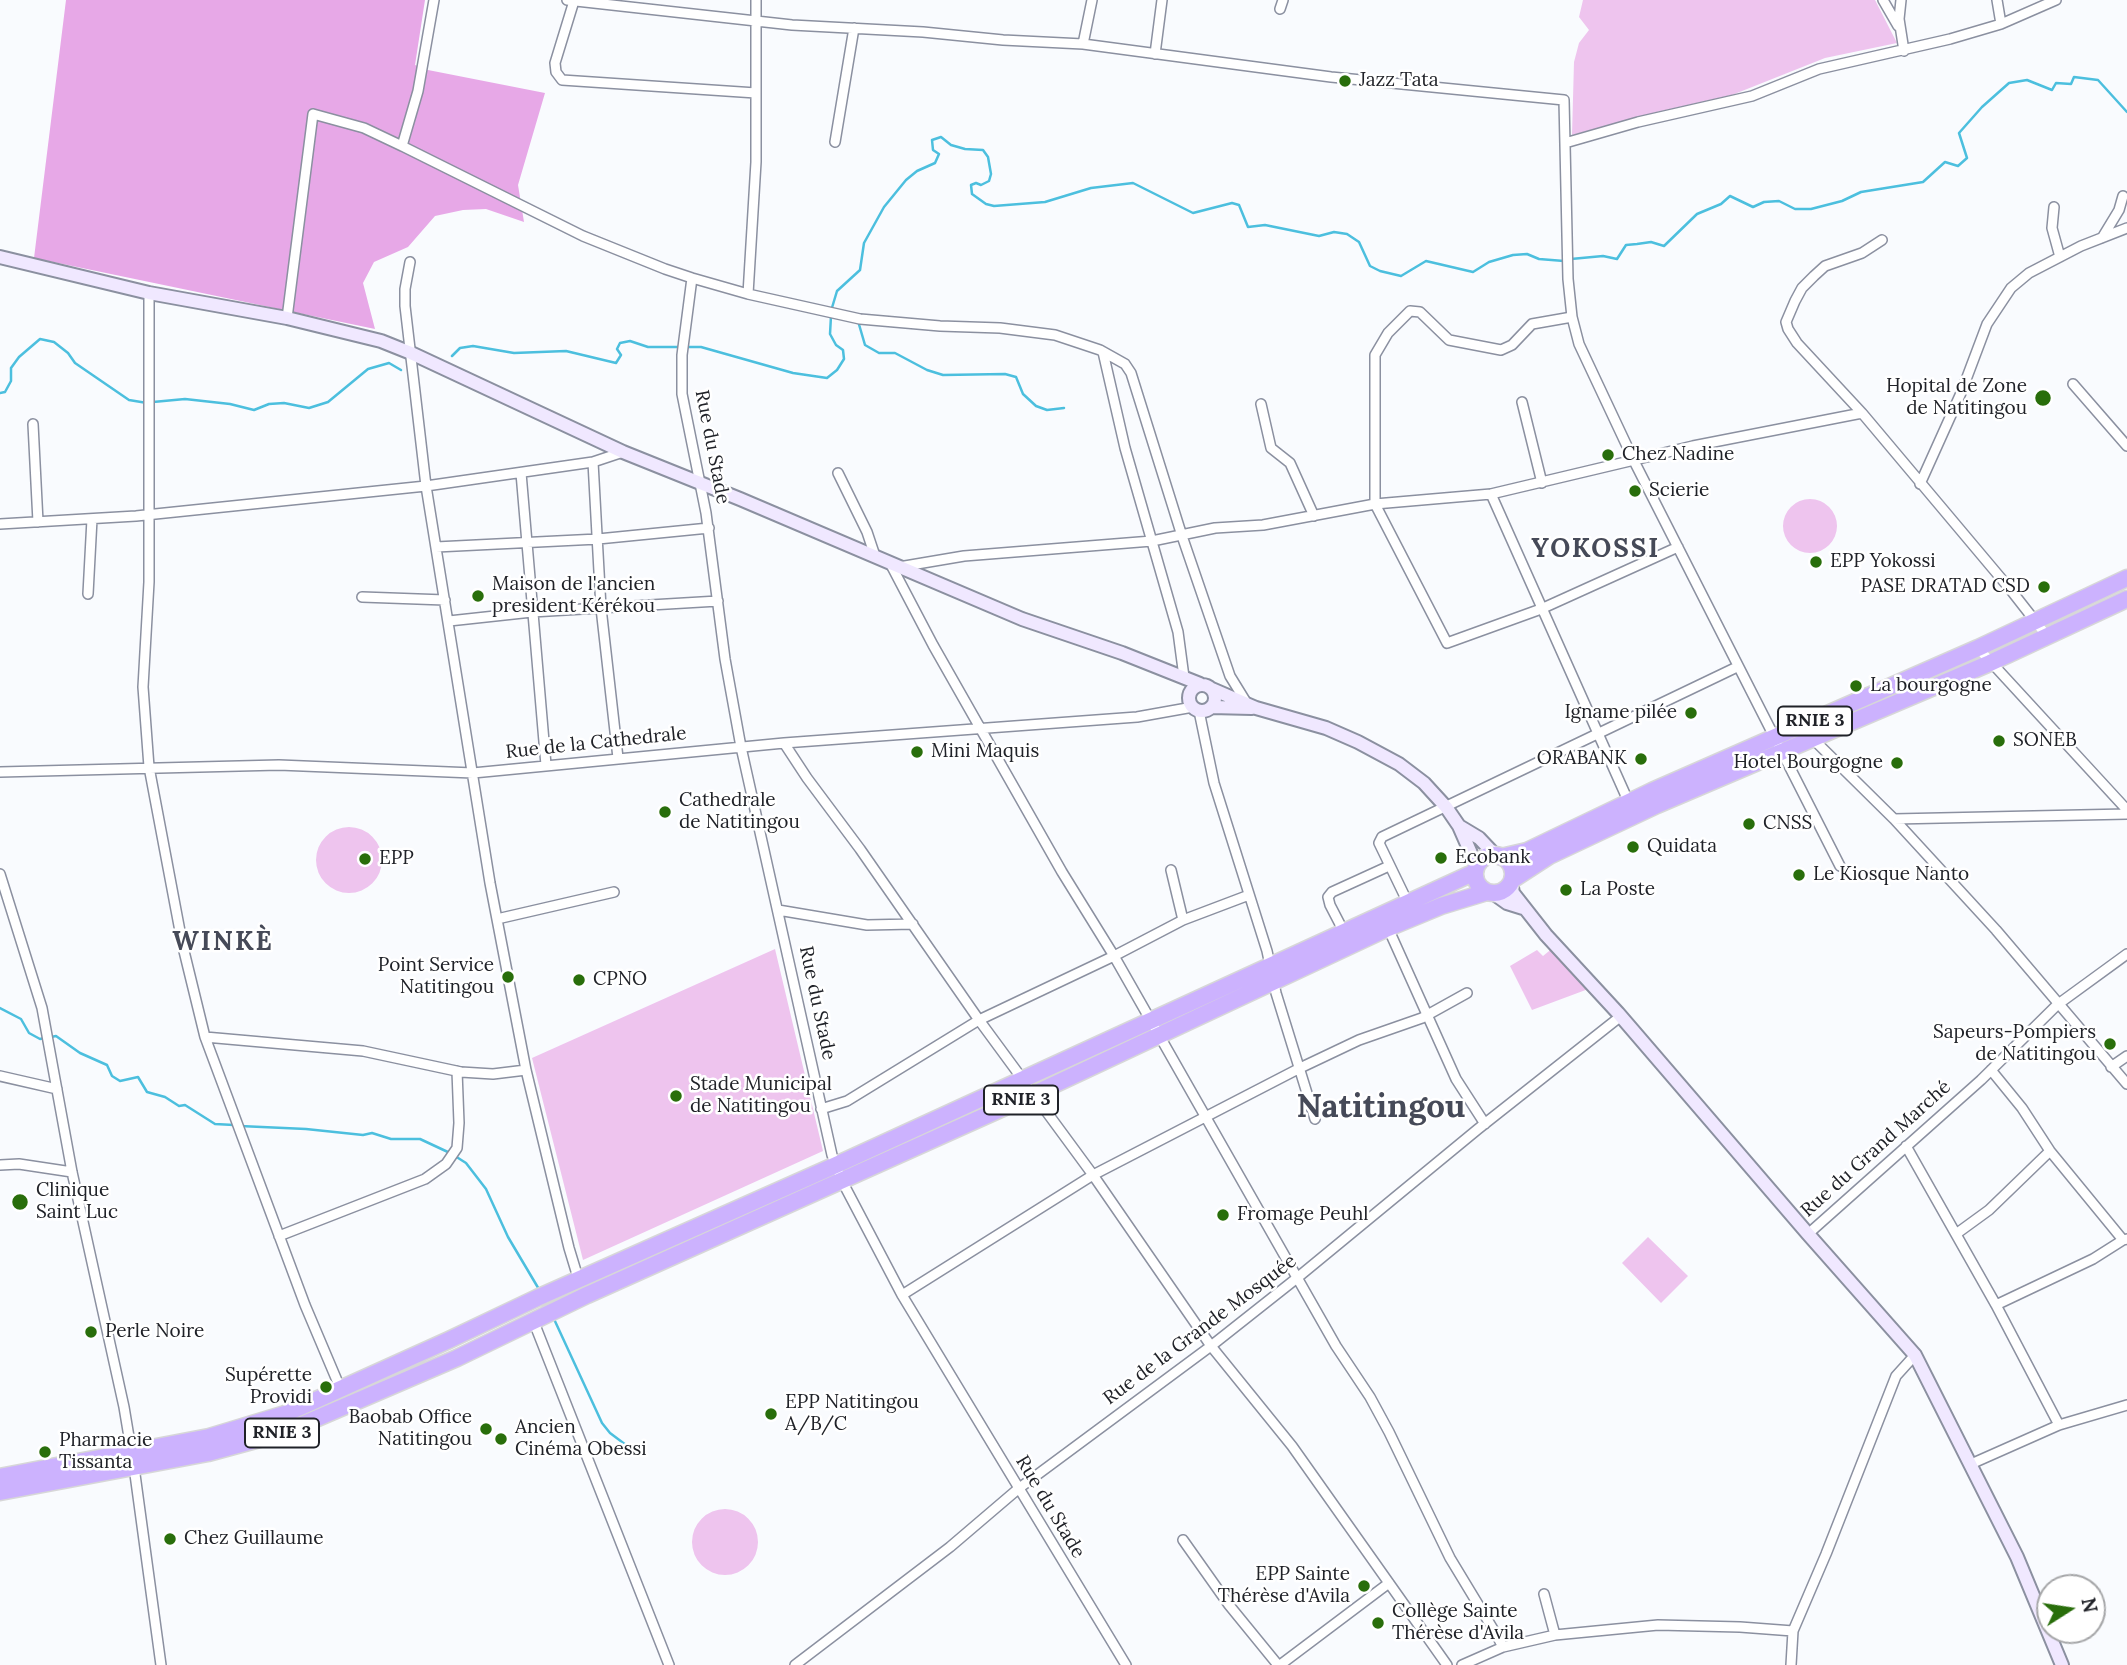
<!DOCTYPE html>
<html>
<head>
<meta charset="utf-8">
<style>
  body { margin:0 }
  #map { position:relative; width:2127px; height:1665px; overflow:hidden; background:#f9fbfe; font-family:Lora,serif }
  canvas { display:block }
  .north { position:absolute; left:2036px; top:1574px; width:70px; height:70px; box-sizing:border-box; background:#fff; border:2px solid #a6a7a9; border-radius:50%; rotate:78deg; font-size:19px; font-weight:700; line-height:28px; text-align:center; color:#202228 }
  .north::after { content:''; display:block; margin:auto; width:24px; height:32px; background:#296e0b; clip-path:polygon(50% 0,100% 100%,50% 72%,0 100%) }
</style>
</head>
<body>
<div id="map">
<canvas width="2127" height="1665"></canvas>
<div class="north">N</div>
</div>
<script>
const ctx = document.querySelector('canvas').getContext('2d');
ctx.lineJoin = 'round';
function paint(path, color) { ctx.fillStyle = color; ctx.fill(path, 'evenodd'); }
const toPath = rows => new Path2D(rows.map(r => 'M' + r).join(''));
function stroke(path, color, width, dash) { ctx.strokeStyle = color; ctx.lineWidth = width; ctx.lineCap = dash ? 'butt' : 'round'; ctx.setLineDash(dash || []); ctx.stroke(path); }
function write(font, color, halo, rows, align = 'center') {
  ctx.font = font + ' Lora,serif'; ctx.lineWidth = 5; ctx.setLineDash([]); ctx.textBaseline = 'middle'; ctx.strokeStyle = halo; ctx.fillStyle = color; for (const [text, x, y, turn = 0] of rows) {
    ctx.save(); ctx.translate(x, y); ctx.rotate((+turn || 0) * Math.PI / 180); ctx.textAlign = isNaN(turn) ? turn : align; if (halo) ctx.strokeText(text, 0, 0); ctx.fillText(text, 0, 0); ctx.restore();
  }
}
paint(toPath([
  [1583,0,1875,0,1897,43,1825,58,1732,95,1657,112,1572,135,1574,62,1579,43,1589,30,1579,17],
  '1783 526a27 27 0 1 1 54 0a27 27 0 1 1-54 0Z',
  '316 860a33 33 0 1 1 66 0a33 33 0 1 1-66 0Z',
  [1554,947,1591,988,1532,1010,1510,966,1537,950,1543,956],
  [775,949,823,1151,583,1260,532,1058],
  [1648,1237,1688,1276,1661,1303,1622,1263],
  '692 1542a33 33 0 1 1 66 0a33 33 0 1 1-66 0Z'
]), '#eec4ee');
paint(toPath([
  [66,0,425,0,415,65,428,70,545,93,518,185,524,222,486,209,463,210,435,216,408,247,374,262,363,283,375,329,34,258]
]), '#e7a8e7');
stroke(toPath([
  [1571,259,1603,256,1617,259,1626,245,1637,244,1651,242,1664,246,1697,214,1721,204,1730,196,1753,207,1764,202,1779,201,1795,209,1811,209,1842,201,1861,192,1923,182,1945,162,1958,166,1967,158,1959,133,1982,107,2009,83,2027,80,2052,90,2056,83,2071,84,2074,77,2098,80,2127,112],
  [831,311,837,291,860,270,864,243,884,207,906,180,917,171,935,163,939,154,933,150,932,140,941,137,951,145,965,149,983,150,988,157,991,174,989,181,981,185,976,183,971,185,972,194,986,204,994,206,1045,202,1091,188,1133,183,1193,213,1232,203,1239,205,1248,227,1265,225,1319,236,1334,232,1347,234,1359,242,1370,266,1380,271,1401,276,1426,261,1473,272,1489,262,1513,255,1527,254,1539,259,1564,261],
  [858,321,865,345,879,353,895,353,927,370,943,375,1005,374,1016,377,1023,394,1036,406,1047,410,1064,408],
  [452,356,460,348,473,346,514,353,566,351,616,363,621,355,617,349,620,343,630,341,648,347,701,347,793,373,827,378,837,370,844,359,843,350,836,345,830,334,831,316],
  [0,393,5,392,11,381,11,368,19,357,40,339,54,342,68,353,75,363,129,400,147,403],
  [153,402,185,399,230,404,254,410,269,404,284,403,309,408,328,402,368,369,389,363,401,370],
  [0,1008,21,1019,29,1033,40,1039,44,1038],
  [51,1037,56,1036,80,1053,107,1065,112,1076,120,1081,138,1077,147,1092,165,1097,179,1106,185,1105,215,1124,234,1125],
  [240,1126,306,1129,363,1135,372,1133,391,1139,420,1139,450,1153],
  [455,1156,466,1163,486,1189,508,1237,540,1291],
  [554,1319,602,1423,610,1433,626,1445]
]), '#4cbfde', 2.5);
const street = toPath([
  [434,0,418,91,402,146,583,236,665,269,692,278,748,294,860,319,940,326,1000,328,1055,335,1100,350,1125,364,1131,373,1182,536,1230,676,1246,702],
  [567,0,792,25,923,32,1003,40,1083,44,1331,77,1564,100,1568,279,1572,317,1579,344,1634,461,1840,866],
  [1883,0,1898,26],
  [1901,0,1899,19,1904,51],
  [1997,0,2001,24],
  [574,1,555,63,556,72,562,80,756,93],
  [1280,9,1283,0],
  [1083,44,1092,0],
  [1155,54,1162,0],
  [835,142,854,28],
  [1565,143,1638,122,1752,96,1819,69,1950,39,2001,24,2056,0],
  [2054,207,2052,228,2060,257],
  [2102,238,2119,210,2123,196],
  [1882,240,1862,253,1825,266,1814,276,1802,288,1795,301,1786,322,1788,329,1797,343,1862,413,2010,589,2046,635],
  [410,262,405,289,405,306,426,486,490,883,526,1070,569,1248,579,1281],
  [692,278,682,355,682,394,706,513,725,659,741,747,832,1155,842,1181,902,1295,1126,1665],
  [149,293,149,582,143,687,149,767,183,947,205,1037,305,1305,341,1390],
  [748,294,756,162,756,0],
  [1572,317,1532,324,1512,345,1501,350,1449,340,1420,312,1410,311,1388,333,1375,355,1375,504,1447,643,1541,609,1678,547],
  [287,318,313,114,364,128,402,146],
  [1103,352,1125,448,1178,632,1184,677],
  [2073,384,2127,446],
  [1522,402,1542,483],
  [1261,404,1271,448,1290,463,1314,516],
  [33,424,38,522],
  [593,462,601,608,618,758],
  [521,473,546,765],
  [838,473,867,532,875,556],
  [1920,484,1961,393,1987,324,2011,288,2029,273,2081,246,2127,228],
  [1491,494,1630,805],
  [0,524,136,516,426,486,593,462,623,452],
  [436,547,598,539,709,528],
  [890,563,933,645,1062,872,1114,956,1336,1346,1370,1397,1389,1432,1450,1558,1496,1634,1503,1647,1462,1665],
  [899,567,964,556,1152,541,1215,528,1263,525,1375,504,1491,494,1693,446,1862,413],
  [88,594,92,519],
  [362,597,445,600],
  [449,621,532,612,718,601],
  [1978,648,2127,810],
  [1199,711,1214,783,1267,951,1276,993,1315,1119],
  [1804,726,1814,740,1894,819,1996,930,2127,1084],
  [784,743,807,778,860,849,979,1020,1093,1175,1211,1346,1292,1446,1447,1665],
  [0,772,279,765,473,773,784,743,1137,717,1193,707],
  [1894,819,2127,814],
  [1171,870,1183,920],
  [0,874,42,1008,72,1172,124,1407,134,1467,161,1665],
  [1408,903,1379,843,1382,837,1737,667],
  [778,910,867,925,913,924],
  [497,919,614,892],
  [1388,928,1456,1079,1485,1124],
  [1344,932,1330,905,1328,897,1332,892,1389,866],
  [205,1037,363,1051,461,1072,493,1074,526,1070],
  [2111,1067,2127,1056],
  [1991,1070,2022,1108,2050,1151,2123,1240,2127,1239],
  [0,1076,57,1089],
  [821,1109,847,1101,979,1020,1114,956,1183,920,1249,895],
  [1906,1146,1996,1305,2059,1425],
  [0,1165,19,1164,72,1172],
  [1808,1234,1981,1080,2057,1005,2127,954],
  [1956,1234,1989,1210,2050,1151],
  [279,1236,425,1179,446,1164,457,1148,459,1123,457,1071],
  [902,1295,1093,1175,1300,1068,1359,1040,1422,1018,1467,993],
  [1996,1305,2093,1259,2123,1240],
  [533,1320,669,1665],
  [1971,1464,2059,1425,2127,1405],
  [1183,1540,1229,1605,1278,1665],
  [1544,1594,1555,1635],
  [1503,1647,1555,1635,1658,1625,1740,1627,1793,1631],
  [795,1665,950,1547,1018,1489,1211,1346,1297,1278,1478,1129,1621,1016],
  [1280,1665,1389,1583],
  [1791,1665,1793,1631,1826,1554,1896,1376,1915,1355]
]);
const secondary = toPath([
  [0,257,149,293,287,318,381,341,411,353,623,452,740,499,1022,619,1122,653,1200,684],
  '1189 698a13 13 0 1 1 26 0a13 13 0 1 1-26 0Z',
  [1212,689,1256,708,1326,728,1358,742,1399,764,1424,783,1446,807,1459,826,1477,867],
  [1211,707,1252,708],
  [1459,826,1479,838,1496,856],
  [1511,882,1513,893,1546,935,1618,1013,1808,1234,1915,1355,2017,1557,2062,1665],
  [1493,893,1507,903,1523,908]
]);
const highway = toPath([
  '1475 874a19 19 0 1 1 38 0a19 19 0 1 1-38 0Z',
  [1501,857,1527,851,1652,791,1978,648,2127,578],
  [1512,880,1549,856,1657,805,1990,663,2127,599],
  [0,1477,209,1437,285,1414,449,1340,537,1298,836,1165,1475,872],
  [0,1492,208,1453,285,1432,457,1358,587,1295,1034,1094,1388,928,1441,906,1487,892]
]);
stroke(street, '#8b90a0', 12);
stroke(secondary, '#8b90a0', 16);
stroke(highway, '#d7d7d8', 19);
stroke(street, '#fff', 9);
stroke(secondary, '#f0e8ff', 12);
stroke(highway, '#ccb2fe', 16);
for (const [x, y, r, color] of [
  [1345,81,7,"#296e0b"],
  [2043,398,9,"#296e0b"],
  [1608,455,7,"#296e0b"],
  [1635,491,7,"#296e0b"],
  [1816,562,7,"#296e0b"],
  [2044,587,7,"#296e0b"],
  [478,596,7,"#296e0b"],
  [1856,686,7,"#296e0b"],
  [1691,713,7,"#296e0b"],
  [1999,741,7,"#296e0b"],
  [917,752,7,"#296e0b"],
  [1641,759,7,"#296e0b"],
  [1897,763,7,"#296e0b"],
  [665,812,7,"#296e0b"],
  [1749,824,7,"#296e0b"],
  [1633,847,7,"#296e0b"],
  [1441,858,7,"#296e0b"],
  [365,859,7,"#296e0b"],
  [1799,875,7,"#296e0b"],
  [1566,890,7,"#296e0b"],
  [508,977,7,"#296e0b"],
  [579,980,7,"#296e0b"],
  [2110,1044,7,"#296e0b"],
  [676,1096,7,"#296e0b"],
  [20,1202,9,"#296e0b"],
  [1223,1215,7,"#296e0b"],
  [91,1332,7,"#296e0b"],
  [326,1387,7,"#296e0b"],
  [771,1414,7,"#296e0b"],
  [486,1429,7,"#296e0b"],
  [501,1439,7,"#296e0b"],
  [45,1452,7,"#296e0b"],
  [170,1539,7,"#296e0b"],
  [1364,1586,7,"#296e0b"],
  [1378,1623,7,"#296e0b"]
]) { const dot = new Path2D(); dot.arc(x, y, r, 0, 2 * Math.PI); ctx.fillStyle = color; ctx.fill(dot); stroke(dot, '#fff', 2.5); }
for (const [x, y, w] of [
  [1815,721,74],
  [1021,1100,74],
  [282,1433,74]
]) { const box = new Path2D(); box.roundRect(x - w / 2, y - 14.5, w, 29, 5); ctx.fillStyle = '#fff'; ctx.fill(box); stroke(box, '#202228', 2); }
write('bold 18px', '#202228', null, [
  ["RNIE 3",1815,721],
  ["RNIE 3",1021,1100],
  ["RNIE 3",282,1433]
]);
write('19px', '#202228', '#fff', [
  ["Jazz Tata",1359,81],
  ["Hopital de Zone",2027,387,"right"],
  ["de Natitingou",2027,409,"right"],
  ["Chez Nadine",1622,455],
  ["Scierie",1649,491],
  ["EPP Yokossi",1830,562],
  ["Maison de l'ancien",492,585],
  ["president Kérékou",492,607],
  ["PASE DRATAD CSD",2030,587,"right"],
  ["La bourgogne",1870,686],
  ["Igname pilée",1677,713,"right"],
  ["SONEB",2013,741],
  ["Mini Maquis",931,752],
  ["ORABANK",1627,759,"right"],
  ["Hotel Bourgogne",1883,763,"right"],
  ["Cathedrale",679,801],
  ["de Natitingou",679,823],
  ["CNSS",1763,824],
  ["Quidata",1647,847],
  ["Ecobank",1455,858],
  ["EPP",379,859],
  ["Le Kiosque Nanto",1813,875],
  ["La Poste",1580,890],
  ["Point Service",494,966,"right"],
  ["Natitingou",494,988,"right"],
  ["CPNO",593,980],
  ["Sapeurs-Pompiers",2096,1033,"right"],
  ["de Natitingou",2096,1055,"right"],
  ["Stade Municipal",690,1085],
  ["de Natitingou",690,1107],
  ["Clinique",36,1191],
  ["Saint Luc",36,1213],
  ["Fromage Peuhl",1237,1215],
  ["Perle Noire",105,1332],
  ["Supérette",312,1376,"right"],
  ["Providi",312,1398,"right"],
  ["EPP Natitingou",785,1403],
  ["A/B/C",785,1425],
  ["Baobab Office",472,1418,"right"],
  ["Natitingou",472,1440,"right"],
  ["Ancien",515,1428],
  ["Cinéma Obessi",515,1450],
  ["Pharmacie",59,1441],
  ["Tissanta",59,1463],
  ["Chez Guillaume",184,1539],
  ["EPP Sainte",1350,1575,"right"],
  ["Thérèse d'Avila",1350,1597,"right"],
  ["Collège Sainte",1392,1612],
  ["Thérèse d'Avila",1392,1634]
], 'left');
write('19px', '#202228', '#fff', [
  ["Rue du Stade",712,447,79],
  ["Rue de la Cathedrale",596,743,-6],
  ["Rue du Stade",817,1003,78],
  ["Rue du Grand Marché",1876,1149,-42],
  ["Rue de la Grande Mosquée",1200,1330,-37],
  ["Rue du Stade",1050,1507,59]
]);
ctx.letterSpacing = '2px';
write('bold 26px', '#464a58', '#fff', [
  ["YOKOSSI",1596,550],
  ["WINKÈ",223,943]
]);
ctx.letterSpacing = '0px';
write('bold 33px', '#464a58', '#fff', [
  ["Natitingou",1381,1108]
]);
</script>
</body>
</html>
